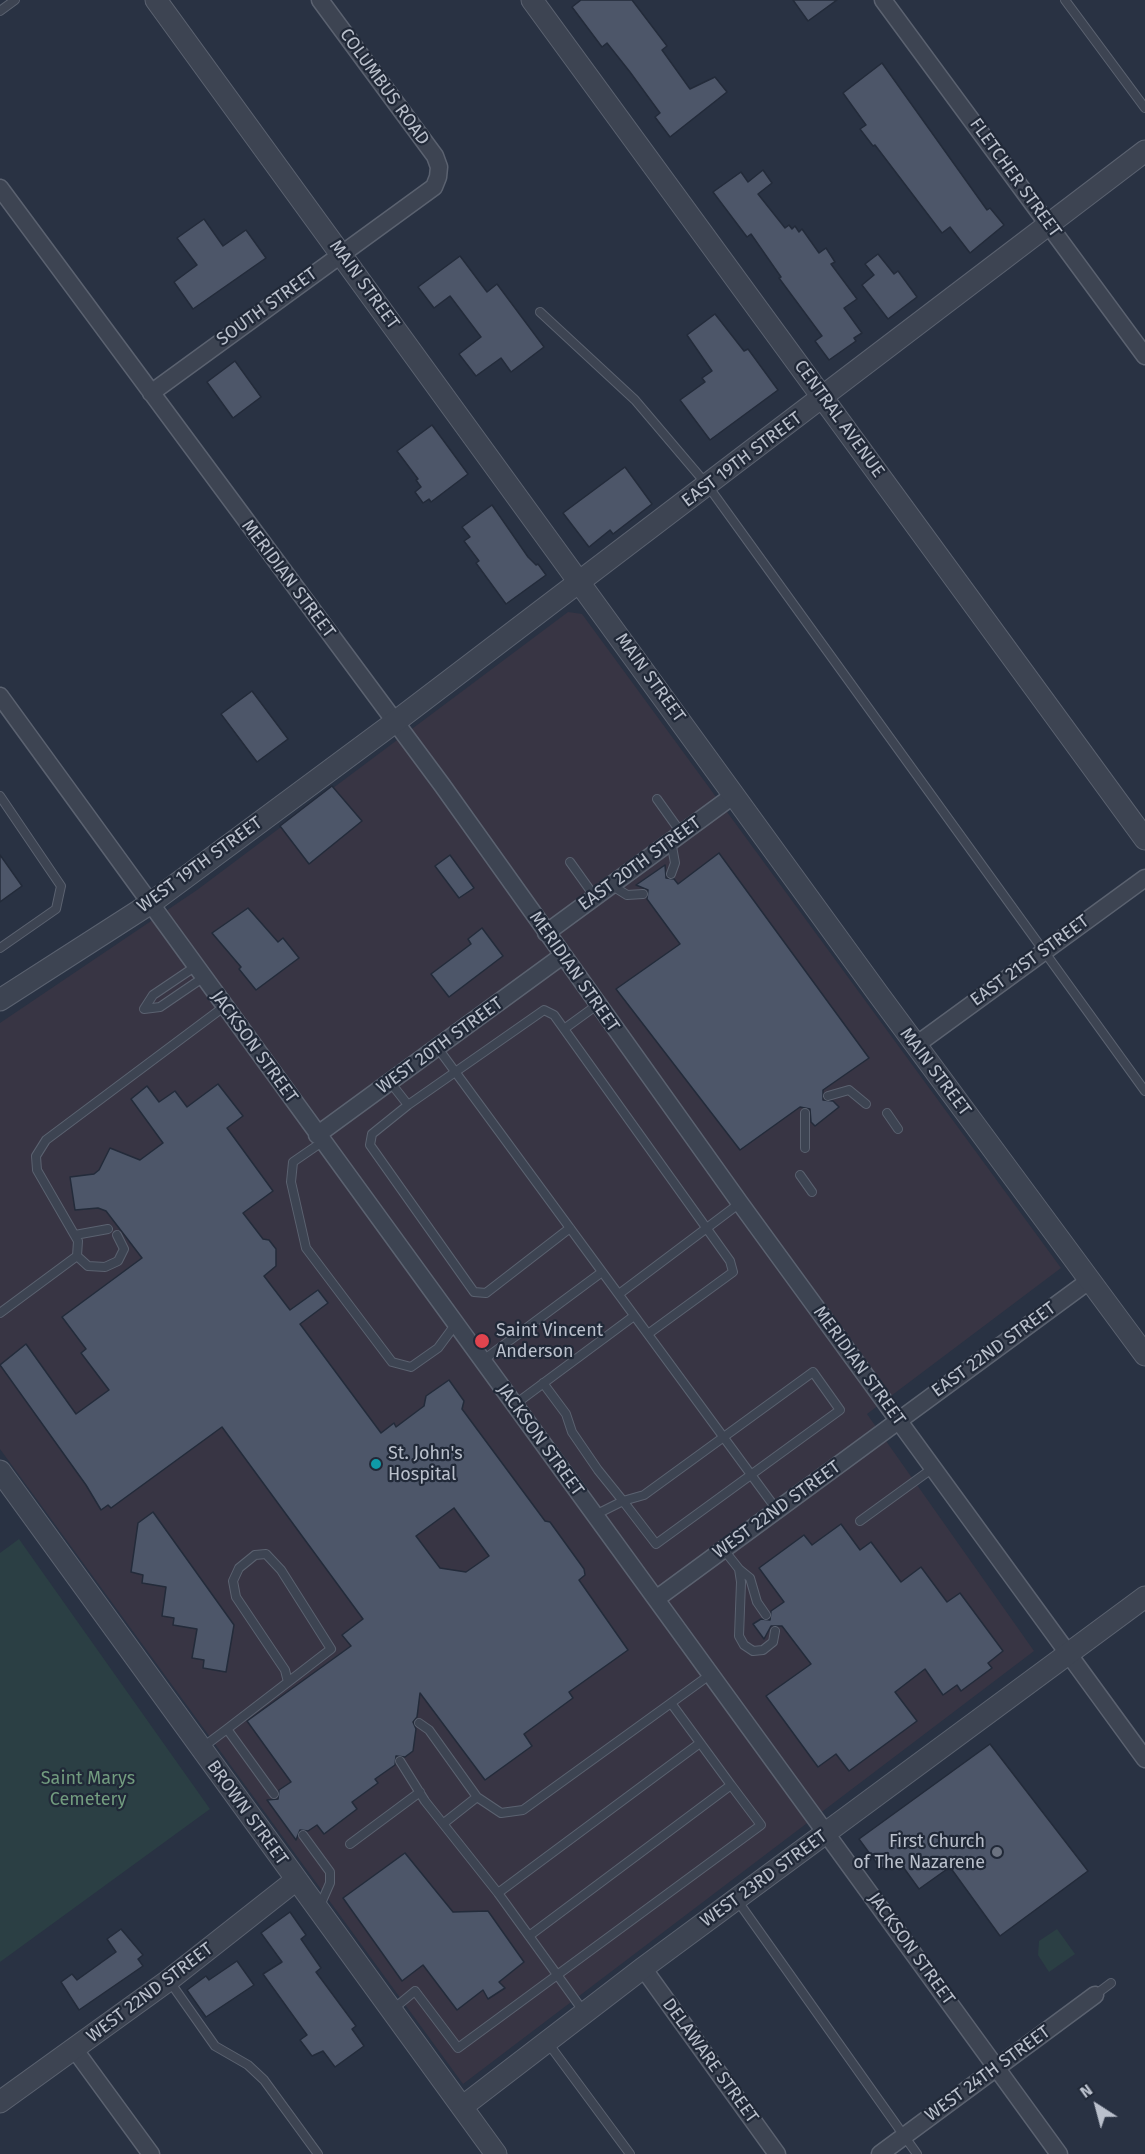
<!DOCTYPE html>
<html>
<head>
<meta charset="utf-8">
<style>
  body { margin:0 }
  #map { position:relative; width:1145px; height:2154px; overflow:hidden; background:#293243; font-family:"Fira Sans",sans-serif }
  canvas { display:block }
  .north { position:absolute; left:1067px; top:2076px; width:60px; height:60px; -webkit-text-stroke:4px #212938; paint-order:stroke; rotate:324deg; font-size:16px; font-weight:700; line-height:24px; text-align:center; color:#bac0cc }
  .north::after { content:''; display:block; margin:auto; width:21px; height:27px; background:#bac0cc; clip-path:polygon(50% 0,100% 100%,50% 72%,0 100%) }
</style>
</head>
<body>
<div id="map">
<canvas width="1145" height="2154"></canvas>
<div class="north">N</div>
</div>
<script>
const ctx = document.querySelector('canvas').getContext('2d');
ctx.lineJoin = 'round';
function paint(path, color) { ctx.fillStyle = color; ctx.fill(path, 'evenodd'); }
const toPath = rows => new Path2D(rows.map(r => 'M' + r).join(''));
function stroke(path, color, width, dash) { ctx.strokeStyle = color; ctx.lineWidth = width; ctx.lineCap = dash ? 'butt' : 'round'; ctx.setLineDash(dash || []); ctx.stroke(path); }
function write(font, color, halo, rows, align = 'center') {
  ctx.font = font + ' "Fira Sans",sans-serif'; ctx.lineWidth = 4.5; ctx.setLineDash([]); ctx.textBaseline = 'middle'; ctx.strokeStyle = halo; ctx.fillStyle = color; for (const [text, x, y, turn = 0] of rows) {
    ctx.save(); ctx.translate(x, y); ctx.rotate((+turn || 0) * Math.PI / 180); ctx.textAlign = isNaN(turn) ? turn : align; if (halo) ctx.strokeText(text, 0, 0); ctx.fillText(text, 0, 0); ctx.restore();
  }
}
paint(toPath([
  [568,612,582,614,1061,1268,867,1414,1034,1651,463,2084,0,1449,0,1023,197,890]
]), '#383544');
paint(toPath([
  [19,1539,210,1809,0,1962,0,1553],
  [1057,1929,1075,1954,1049,1972,1038,1955,1039,1941]
]), '#2b3f44');
const building = toPath([
  [581,0,632,0,667,46,662,50,690,89,715,77,727,92,670,137,655,117,660,113,630,72,607,43,602,47,572,7,581,0],
  [793,0,837,0,808,21,793,0],
  [882,63,987,210,990,208,1004,225,970,253,950,227,942,233,875,145,873,146,860,129,866,125,843,93,882,63],
  [763,170,772,183,758,194,785,228,789,225,792,229,795,226,799,232,802,229,819,253,826,248,835,262,831,264,857,299,844,308,862,333,854,338,856,341,829,360,815,341,822,336,779,278,781,277,751,234,747,237,713,192,741,172,748,182,763,170],
  [204,219,223,246,246,230,266,258,193,309,174,282,197,265,177,238,204,219],
  [878,254,894,274,898,271,917,297,888,319,862,285,874,275,865,264,878,254],
  [460,256,487,292,497,284,544,347,511,372,501,358,476,376,459,354,481,337,450,296,434,308,418,287,460,256],
  [715,314,744,351,748,349,778,390,710,440,680,400,705,382,702,378,712,371,687,335,715,314],
  [235,361,261,397,233,418,207,382,235,361],
  [432,425,468,474,431,502,429,499,423,503,415,492,421,487,416,480,418,479,397,451,432,425],
  [625,467,652,504,613,534,610,530,589,547,563,513,625,467],
  [492,505,528,557,536,565,538,564,546,575,506,604,476,563,479,561,464,541,470,537,462,527,492,505],
  [252,691,288,739,257,762,221,714,252,691],
  [332,786,362,821,309,864,280,826,332,786],
  [719,853,869,1058,823,1090,823,1100,833,1101,839,1107,815,1126,811,1122,810,1109,800,1107,740,1150,616,989,680,944,647,899,648,890,636,885,665,865,666,878,674,879,678,884,719,853],
  [0,855,22,886,0,902,0,855],
  [450,855,474,888,459,898,435,866,450,855],
  [248,908,278,942,283,938,299,958,256,990,239,969,241,967,212,933,248,908],
  [482,928,503,956,449,997,431,974,471,944,468,939,482,928],
  [218,1084,243,1116,227,1128,273,1191,243,1213,263,1239,269,1240,276,1249,276,1266,264,1276,290,1310,318,1290,328,1303,300,1324,381,1433,394,1423,396,1427,424,1406,426,1396,449,1380,464,1401,462,1409,545,1521,550,1522,584,1569,585,1575,579,1580,628,1650,569,1692,573,1698,524,1734,532,1746,485,1780,420,1693,417,1717,413,1722,416,1729,413,1751,405,1757,396,1756,395,1765,375,1779,378,1783,352,1802,357,1809,324,1834,317,1825,308,1831,300,1830,296,1840,267,1800,278,1799,279,1790,291,1782,247,1721,351,1646,342,1635,363,1619,222,1427,111,1508,108,1505,101,1510,86,1485,0,1365,26,1344,76,1414,109,1390,81,1353,86,1349,62,1317,142,1258,106,1211,98,1208,75,1210,70,1177,94,1174,99,1170,110,1148,140,1160,163,1143,131,1099,147,1086,159,1102,175,1091,187,1107,218,1084],
  [454,1508,489,1556,466,1572,440,1568,416,1536,454,1508],
  [153,1512,234,1625,226,1672,203,1668,204,1660,192,1658,197,1629,173,1625,174,1618,162,1616,166,1587,142,1583,143,1575,131,1572,138,1523,153,1512],
  [841,1524,860,1550,871,1542,901,1582,921,1567,947,1602,960,1593,1003,1651,988,1663,992,1668,961,1691,957,1685,943,1695,925,1669,895,1692,917,1721,849,1771,836,1754,818,1767,766,1696,811,1664,782,1626,771,1626,764,1639,753,1624,761,1619,770,1620,771,1611,784,1602,759,1568,804,1535,812,1545,841,1524],
  [990,1744,1088,1871,1000,1936,950,1867,919,1889,896,1857,881,1869,859,1839,990,1744],
  [405,1853,453,1912,488,1911,524,1962,499,1982,505,1988,488,1999,483,1990,457,2010,423,1965,402,1981,343,1898,405,1853],
  [290,1912,306,1935,301,1939,321,1968,316,1972,356,2026,352,2029,364,2046,335,2067,323,2051,312,2056,300,2040,307,2035,263,1974,282,1962,261,1933,290,1912],
  [121,1929,143,1955,138,1959,143,1966,79,2010,61,1982,72,1974,77,1980,116,1952,107,1939,121,1929],
  [237,1961,254,1985,206,2017,187,1990,206,1976,209,1980,237,1961]
]);
paint(building, '#4d5669');
stroke(building, '#232b3a', 1.5);
const service = toPath([
  [1065,0,1145,108],
  [0,11,15,0],
  [540,312,635,400,708,486,1145,1091],
  [0,796,61,886,56,909,0,948],
  [657,799,682,834],
  [570,862,595,897],
  [671,874,675,863,671,841],
  [611,885,627,895,643,894],
  [196,966,153,995,144,1009,160,1007,204,977],
  [564,1029,597,1005],
  [437,1047,777,1510],
  [390,1082,408,1105,544,1010,554,1015,730,1261,733,1272,648,1334],
  [828,1096,849,1090,866,1104],
  [408,1105,372,1134,370,1145,474,1292,486,1293,570,1228],
  [805,1113,805,1148],
  [887,1113,898,1129],
  [322,1142,293,1162,291,1182,306,1248,392,1362,411,1367,438,1348,455,1325],
  [800,1175,812,1192],
  [75,1235,108,1229],
  [77,1256,88,1266,105,1267,118,1261,124,1249,117,1235],
  [619,1294,740,1203],
  [0,1313,77,1256,78,1241,37,1170,36,1156,46,1140,225,1006],
  [482,1361,602,1272],
  [543,1383,566,1414,572,1432,598,1470,623,1501,644,1495,813,1372,840,1410,656,1544,623,1501,595,1515],
  [514,1405,634,1316],
  [860,1521,933,1468],
  [724,1550,739,1569],
  [766,1615,757,1602,750,1578,739,1569,741,1582,739,1636,744,1645,753,1651,763,1650,773,1642,775,1631],
  [711,1674,671,1703,731,1785],
  [419,1723,429,1730,477,1797],
  [227,1729,274,1794],
  [203,1747,227,1729,331,1649,281,1570,266,1554,255,1555,239,1568,233,1581,236,1597,285,1670,288,1682],
  [400,1761,425,1801,498,1893,584,2012],
  [444,1823,477,1797,501,1813,523,1810,671,1703],
  [303,1835,330,1872,330,1883,319,1908],
  [350,1844,420,1792],
  [498,1893,700,1743],
  [737,1900,917,2154],
  [170,1982,215,2046,248,2065,264,2080,318,2154],
  [1095,1995,1111,1983],
  [392,2010,415,1991,458,2048,761,1825,731,1785,529,1936],
  [548,2043,630,2154]
]);
const minor = toPath([
  [883,0,1145,356],
  [0,188,442,785,740,1203,1145,1759],
  [151,393,434,187,438,177,439,167,435,156,320,0],
  [0,696,1059,2154],
  [546,933,734,795],
  [916,1045,1145,878],
  [317,1135,562,956],
  [656,1599,1090,1280],
  [643,1968,777,2154],
  [75,2050,151,2154],
  [880,2154,1095,1995]
]);
const tertiary = toPath([
  [156,0,879,995,1145,1355],
  [532,0,1145,839],
  [0,1000,151,903,395,722,1145,151],
  [0,1471,496,2154],
  [0,2102,169,1980,296,1880],
  [462,2107,643,1968,1145,1597]
]);
stroke(service, '#5b6270', 10);
stroke(minor, '#5b6270', 19);
stroke(tertiary, '#5b6270', 23);
stroke(service, '#3d4452', 8);
stroke(minor, '#3d4452', 16);
stroke(tertiary, '#3d4452', 21);
for (const [x, y, r, color] of [
  [482,1341,8,"#e0444e"],
  [376,1464,6,"#0f9aa8"],
  [997,1852,6,"#6b7280"]
]) { const dot = new Path2D(); dot.arc(x, y, r, 0, 2 * Math.PI); ctx.fillStyle = color; ctx.fill(dot); stroke(dot, '#212938', 2); }
write('18px', '#bac0cc', '#212938', [
  ["COLUMBUS ROAD",384,87,54],
  ["FLETCHER STREET",1015,178,54],
  ["MAIN STREET",364,285,54],
  ["SOUTH STREET",267,307,-36],
  ["CENTRAL AVENUE",839,419,54],
  ["EAST 19TH STREET",742,460,-37],
  ["MERIDIAN STREET",288,579,53],
  ["MAIN STREET",650,678,54],
  ["EAST 20TH STREET",640,864,-36],
  ["WEST 19TH STREET",200,865,-36],
  ["EAST 21ST STREET",1030,961,-36],
  ["MERIDIAN STREET",574,972,55],
  ["WEST 20TH STREET",440,1046,-36],
  ["JACKSON STREET",254,1047,54],
  ["MAIN STREET",935,1072,53],
  ["EAST 22ND STREET",994,1350,-36],
  ["MERIDIAN STREET",859,1366,54],
  ["JACKSON STREET",540,1440,54],
  ["WEST 22ND STREET",777,1510,-36],
  ["BROWN STREET",247,1813,54],
  ["WEST 23RD STREET",764,1879,-36],
  ["JACKSON STREET",911,1949,54],
  ["WEST 22ND STREET",150,1993,-37],
  ["DELAWARE STREET",710,2061,54],
  ["WEST 24TH STREET",988,2074,-36]
]);
write('18px', '#bac0cc', '#212938', [
  ["Saint Vincent",496,1331],
  ["Anderson",496,1352],
  ["St. John's",388,1454],
  ["Hospital",388,1475],
  ["First Church",985,1842,"right"],
  ["of The Nazarene",985,1863,"right"]
], 'left');
write('18px', '#729c7f', '#212938', [
  ["Saint Marys",88,1779],
  ["Cemetery",88,1800]
]);
</script>
</body>
</html>
